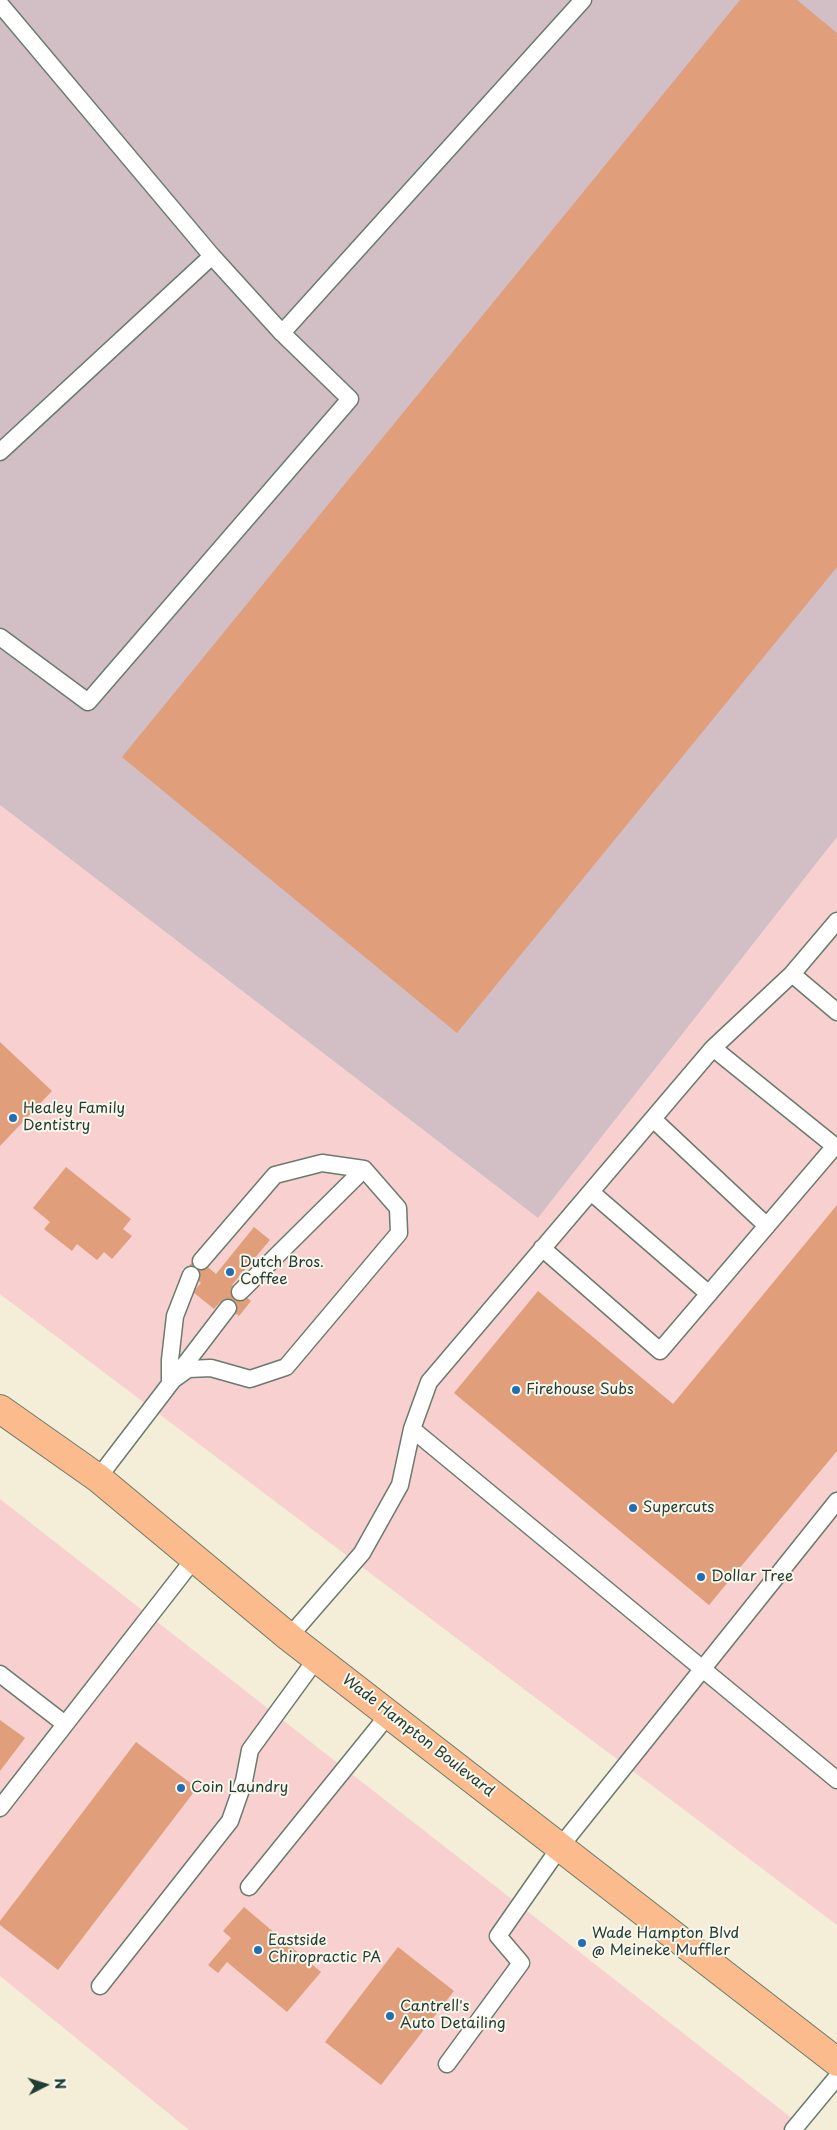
<!DOCTYPE html>
<html>
<head>
<meta charset="utf-8">
<style>
  body { margin:0 }
  #map { position:relative; width:837px; height:2130px; overflow:hidden; background:#f4edd7; font-family:"Playpen Sans",sans-serif }
  canvas { display:block }
  .north { position:absolute; left:20px; top:2060px; width:50px; height:50px; -webkit-text-stroke:4px #fbf7ec; paint-order:stroke; rotate:85deg; font-size:14px; font-weight:700; line-height:20px; text-align:center; color:#1f3d34 }
  .north::after { content:''; display:block; margin:auto; width:18px; height:22px; background:#1f3d34; clip-path:polygon(50% 0,100% 100%,50% 72%,0 100%) }
</style>
</head>
<body>
<div id="map">
<canvas width="837" height="2130"></canvas>
<div class="north">N</div>
</div>
<script>
const ctx = document.querySelector('canvas').getContext('2d');
ctx.lineJoin = 'round';
function paint(path, color) { ctx.fillStyle = color; ctx.fill(path, 'evenodd'); }
const toPath = rows => new Path2D(rows.map(r => 'M' + r).join(''));
function stroke(path, color, width, dash) { ctx.strokeStyle = color; ctx.lineWidth = width; ctx.lineCap = dash ? 'butt' : 'round'; ctx.setLineDash(dash || []); ctx.stroke(path); }
function write(font, color, halo, rows, align = 'center') {
  ctx.font = font + ' "Playpen Sans",sans-serif'; ctx.lineWidth = 4; ctx.setLineDash([]); ctx.textBaseline = 'middle'; ctx.strokeStyle = halo; ctx.fillStyle = color; for (const [text, x, y, turn = 0] of rows) {
    ctx.save(); ctx.translate(x, y); ctx.rotate((+turn || 0) * Math.PI / 180); ctx.textAlign = isNaN(turn) ? turn : align; if (halo) ctx.strokeText(text, 0, 0); ctx.fillText(text, 0, 0); ctx.restore();
  }
}
paint(toPath([
  [0,805,538,1218,837,837,837,1925,0,1294],
  [0,1499,807,2130,189,2130,0,1976]
]), '#f7d0cf');
paint(toPath([
  [0,0,837,0,837,837,538,1218,0,805]
]), '#d2bec5');
paint(toPath([
  [740,0,797,0,837,33,837,567,457,1033,122,757],
  [0,1042,52,1091,0,1146],
  [66,1167,131,1219,123,1229,132,1236,112,1259,104,1252,97,1260,77,1244,72,1251,44,1229,50,1222,33,1208],
  [837,1205,837,1451,709,1605,454,1393,538,1291,673,1404],
  [254,1227,270,1240,232,1285,251,1301,239,1316,220,1302,214,1309,193,1292,201,1283,186,1270,196,1257,216,1274],
  [0,1720,25,1738,0,1771],
  [136,1742,197,1788,58,1970,0,1925,0,1921],
  [244,1907,321,1972,287,2012,227,1962,218,1973,208,1965,231,1938,223,1931],
  [398,1947,454,1991,381,2085,325,2042]
]), '#e09f7a');
const lane = toPath([
  [0,4,212,256,282,333,350,399,88,702,0,637],
  [282,333,583,0],
  [0,452,212,256],
  [837,921,792,974,837,1012],
  [713,1048,837,1148],
  [653,1119,767,1226],
  [591,1192,709,1294],
  [542,1248,660,1351,835,1146],
  [240,1292,364,1169],
  [170,1382,188,1369,211,1368,250,1379,286,1367,399,1233,398,1208,364,1169,322,1163,275,1175,201,1261],
  [170,1382,170,1360,175,1316,191,1275],
  [412,1429,837,1780],
  [98,1478,228,1308],
  [289,1637,362,1553,400,1485,412,1429,429,1382,713,1048,792,974],
  [0,1674,65,1724],
  [0,1808,194,1559],
  [249,1887,389,1714],
  [100,1986,230,1821,244,1781,250,1750,317,1658],
  [447,2064,521,1963,498,1936,560,1847,837,1501],
  [793,2130,837,2077]
]);
const primary = toPath([
  [0,1409,98,1478,289,1637,837,2062]
]);
stroke(lane, '#6a7b6d', 19);
stroke(primary, '#6a7b6d', 30);
stroke(lane, '#fff', 16);
stroke(primary, '#fbbb8d', 28);
for (const [x, y, r, color] of [
  [13,1118,5,"#1f6fb2"],
  [230,1272,5,"#1f6fb2"],
  [516,1390,5,"#1f6fb2"],
  [633,1508,5,"#1f6fb2"],
  [701,1577,5,"#1f6fb2"],
  [181,1788,5,"#1f6fb2"],
  [582,1943,5,"#1f6fb2"],
  [258,1950,5,"#1f6fb2"],
  [390,2016,5,"#1f6fb2"]
]) { const dot = new Path2D(); dot.arc(x, y, r, 0, 2 * Math.PI); ctx.fillStyle = color; ctx.fill(dot); stroke(dot, '#fbf7ec', 2); }
write('15px', '#1f3d34', '#fbf7ec', [
  ["Healey Family",23,1109],
  ["Dentistry",23,1126],
  ["Dutch Bros.",240,1263],
  ["Coffee",240,1280],
  ["Firehouse Subs",526,1390],
  ["Supercuts",643,1508],
  ["Dollar Tree",711,1577],
  ["Coin Laundry",191,1788],
  ["Wade Hampton Blvd",592,1934],
  ["@ Meineke Muffler",592,1951],
  ["Eastside",268,1941],
  ["Chiropractic PA",268,1958],
  ["Cantrell's",400,2007],
  ["Auto Detailing",400,2024]
], 'left');
write('15px', '#1f3d34', '#fbf7ec', [
  ["Wade Hampton Boulevard",418,1736,38]
]);
</script>
</body>
</html>
